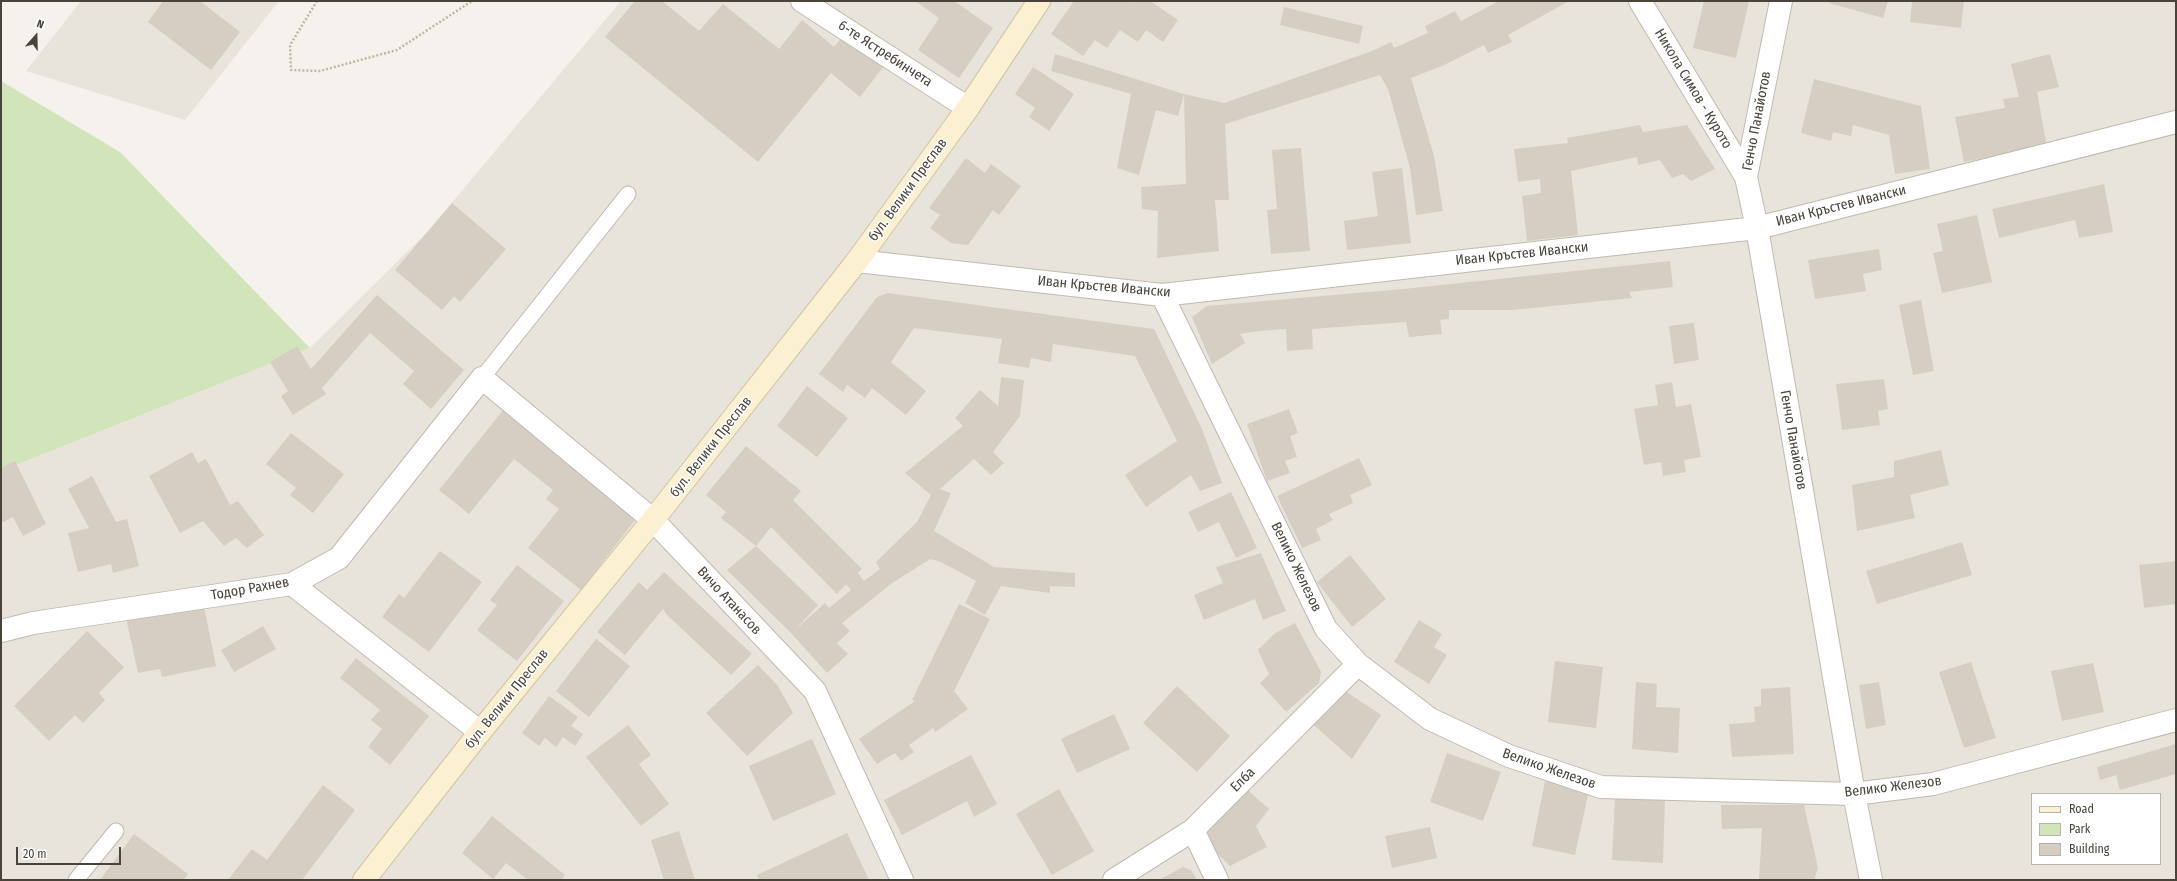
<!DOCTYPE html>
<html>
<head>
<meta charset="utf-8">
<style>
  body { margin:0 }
  #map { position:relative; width:2177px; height:881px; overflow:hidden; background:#f5f2ed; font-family:"Fira Sans Condensed",sans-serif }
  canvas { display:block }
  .frame { position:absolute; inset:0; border:2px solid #49433a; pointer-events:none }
  .legend { position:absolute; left:2031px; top:793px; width:130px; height:72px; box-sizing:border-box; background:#fff; border:1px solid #b6b4b0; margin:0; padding:5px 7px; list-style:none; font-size:12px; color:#49433a }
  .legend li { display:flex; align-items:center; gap:8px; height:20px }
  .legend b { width:20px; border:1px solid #b6b4b0 }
  .north { position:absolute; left:16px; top:16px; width:40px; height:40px; -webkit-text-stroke:3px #fff; paint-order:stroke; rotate:20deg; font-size:11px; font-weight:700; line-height:16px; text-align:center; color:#49433a }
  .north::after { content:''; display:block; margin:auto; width:14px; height:18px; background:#49433a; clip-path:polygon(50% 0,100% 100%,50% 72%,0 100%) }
  .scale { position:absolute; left:16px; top:847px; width:105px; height:18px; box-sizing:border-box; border:2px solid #49433a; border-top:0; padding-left:5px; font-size:12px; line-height:14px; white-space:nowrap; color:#49433a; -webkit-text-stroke:3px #fff; paint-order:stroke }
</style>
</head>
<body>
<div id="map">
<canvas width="2177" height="881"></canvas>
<div class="frame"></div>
<ul class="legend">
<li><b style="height:5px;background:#fbf0d1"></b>Road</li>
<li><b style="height:11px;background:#d2e5ba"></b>Park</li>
<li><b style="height:11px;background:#d6cec3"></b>Building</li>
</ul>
<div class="north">N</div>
<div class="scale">20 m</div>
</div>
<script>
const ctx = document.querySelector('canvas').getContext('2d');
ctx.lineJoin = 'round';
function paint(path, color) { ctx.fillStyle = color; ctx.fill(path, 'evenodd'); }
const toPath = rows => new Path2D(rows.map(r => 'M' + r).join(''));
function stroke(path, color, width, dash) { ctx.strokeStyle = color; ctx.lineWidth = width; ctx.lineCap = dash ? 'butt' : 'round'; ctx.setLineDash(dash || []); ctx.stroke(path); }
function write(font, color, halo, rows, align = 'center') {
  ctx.font = font + ' "Fira Sans Condensed",sans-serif'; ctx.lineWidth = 3; ctx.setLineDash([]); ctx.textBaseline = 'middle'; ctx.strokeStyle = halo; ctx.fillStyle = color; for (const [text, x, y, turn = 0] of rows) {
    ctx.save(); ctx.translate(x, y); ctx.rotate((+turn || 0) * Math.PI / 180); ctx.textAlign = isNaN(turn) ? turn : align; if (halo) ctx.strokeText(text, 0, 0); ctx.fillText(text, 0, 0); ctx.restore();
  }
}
paint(toPath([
  [81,1,279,1,185,120,26,71],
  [621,1,2176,1,2176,880,1,880,1,471,310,348,429,230],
  [2032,794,2160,794,2160,864,2032,864]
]), '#e8e4db');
paint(toPath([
  [1,81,120,152,310,348,1,471]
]), '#d2e5ba');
paint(toPath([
  [163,1,200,1,240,32,211,70,148,22],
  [635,1,662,1,699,31,723,4,779,49,802,20,834,47,844,35,884,66,860,97,831,73,758,162,605,37],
  [915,1,954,1,993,28,959,78,918,50,939,18],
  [1074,1,1128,1,1130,3,1132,1,1150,1,1178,20,1163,42,1146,30,1138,42,1120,30,1107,48,1095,40,1083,56,1051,34],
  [1499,1,1569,1,1508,35,1512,42,1488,53,1484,45,1442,66,1411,78,1434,156,1443,211,1416,215,1410,168,1388,89,1380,75,1225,124,1229,200,1215,200,1219,251,1157,258,1158,211,1142,209,1141,187,1186,184,1184,94,1224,103,1372,51,1391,42,1394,48,1428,33,1425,26,1455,11,1461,21],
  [1704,1,1749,1,1736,58,1693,48],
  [1830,1,1888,1,1883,18,1829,3],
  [1912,1,1964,1,1961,28,1910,22],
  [1284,7,1363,26,1359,44,1280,25],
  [1055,54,1184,94,1178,116,1156,110,1139,175,1117,168,1131,94,1051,71],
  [2050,54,2059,87,2037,92,2047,147,1964,162,1955,117,2005,108,2003,99,2019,97,2011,64],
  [1033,67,1074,94,1049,131,1029,117,1035,108,1015,94],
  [1814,79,1921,106,1930,169,1895,174,1889,135,1853,125,1851,136,1833,132,1831,141,1801,133],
  [1640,125,1643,132,1687,125,1715,169,1691,181,1683,174,1672,178,1660,160,1638,165,1637,157,1571,171,1578,235,1527,241,1522,196,1541,193,1540,179,1518,182,1514,149,1568,143,1567,138],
  [1301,148,1310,251,1271,254,1267,210,1277,209,1272,150],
  [966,158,985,173,991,164,1021,186,999,215,993,210,968,245,951,243,930,228,940,215,929,208],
  [1402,168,1411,243,1347,250,1344,221,1378,216,1372,172],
  [2104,184,2113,232,2079,238,2075,220,1999,238,1992,209],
  [452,203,506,249,460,302,454,296,442,310,395,270],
  [1977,215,1992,282,1942,293,1933,253,1943,251,1937,224],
  [1879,249,1882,270,1863,274,1866,291,1815,299,1808,260],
  [1670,261,1673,287,1629,292,1632,298,1513,310,1449,310,1449,319,1440,320,1442,334,1409,337,1406,322,1312,329,1313,349,1287,351,1286,329,1259,331,1240,334,1245,343,1212,364,1192,317,1207,306,1403,289],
  [888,293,1154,329,1202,429,1222,483,1200,491,1191,475,1146,507,1125,475,1177,441,1135,356,1053,344,1051,362,1031,358,1029,368,998,363,1002,339,914,328,891,362,926,391,906,415,872,388,865,398,847,385,843,392,819,374,877,297],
  [377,295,464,370,431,409,403,384,414,371,370,333,322,388,326,394,293,415,281,396,288,391,270,362,297,346,311,369],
  [1921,300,1934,371,1913,375,1899,305],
  [1694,323,1699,360,1674,364,1669,326],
  [1001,377,1024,380,1020,416,993,452,1004,463,991,475,974,459,940,489,951,493,934,531,994,567,1075,573,1075,587,1050,586,1050,593,1001,586,985,615,965,603,976,581,941,562,930,559,891,584,842,623,850,631,837,643,848,654,827,673,791,633,727,570,756,546,721,518,726,512,706,495,746,446,801,491,793,500,862,569,858,573,864,581,880,569,876,562,917,522,931,495,905,473,963,426,955,418,980,390,998,406],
  [771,527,837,594,846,584,851,590,829,608,825,603,795,630,818,605,756,546],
  [1884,379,1888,409,1878,411,1880,425,1842,430,1836,384],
  [1672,382,1676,407,1691,404,1701,457,1684,460,1686,472,1663,476,1661,462,1644,465,1634,409,1658,405,1655,385],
  [807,386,848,418,817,457,777,426],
  [504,409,638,516,581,590,528,548,559,509,546,499,553,490,514,459,469,514,439,490],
  [1289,409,1298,433,1290,436,1297,457,1285,461,1290,473,1267,481,1247,424],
  [291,433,344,474,313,513,290,495,296,488,266,464],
  [1941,450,1949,485,1910,495,1915,518,1857,531,1852,485,1894,477,1894,461],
  [192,452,198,463,206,459,230,505,238,501,264,535,247,548,236,538,224,546,203,521,180,533,149,476],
  [1359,458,1372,485,1350,495,1353,503,1329,514,1333,520,1316,529,1321,540,1302,548,1277,496],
  [15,461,46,524,23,536,13,517,3,522,1,519,1,468],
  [92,476,116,522,127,519,139,566,113,573,111,564,78,572,68,533,89,528,68,489],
  [1231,492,1257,548,1236,558,1219,522,1198,532,1188,512],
  [1962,542,1972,575,1877,604,1866,571],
  [440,551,482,582,429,652,382,617,399,594,404,598],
  [1261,553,1286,611,1263,620,1255,599,1204,620,1194,595,1223,583,1216,567],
  [1350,555,1386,599,1352,627,1317,582],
  [2176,561,2176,604,2144,608,2139,565],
  [517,565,564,601,517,661,477,630,497,605,490,600],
  [664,572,752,654,731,675,666,614,663,609,625,655,597,632,639,582,647,590],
  [203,602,216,666,162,677,160,669,138,673,126,618],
  [959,604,990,619,954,691,968,709,935,732,933,728,909,745,914,752,901,761,895,753,877,764,859,739,915,701,912,700],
  [1419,620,1442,634,1434,647,1447,655,1429,684,1394,662],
  [1295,623,1321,672,1319,683,1286,712,1260,683,1269,674,1258,650,1275,633],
  [263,626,276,649,234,672,221,650],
  [87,631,124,667,99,693,105,700,83,723,75,715,49,741,14,706],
  [596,639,630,666,589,717,556,691],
  [356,658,429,716,390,765,368,747,382,729,371,720,380,710,340,678],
  [1555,661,1603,667,1596,728,1548,722],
  [1971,662,1996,738,1964,748,1939,672],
  [2093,663,2104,712,2062,721,2051,671],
  [758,665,778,686,793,713,747,756,706,713],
  [1636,682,1657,684,1656,707,1680,708,1678,753,1632,749],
  [1879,682,1886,725,1866,729,1859,685],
  [1177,686,1230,736,1197,772,1143,723],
  [1339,687,1381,715,1352,759,1307,719],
  [1790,687,1794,754,1732,757,1729,724,1755,722,1754,707,1761,706,1761,689],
  [549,696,578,717,571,726,583,734,575,746,563,737,556,747,545,738,539,746,522,733],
  [1114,714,1130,749,1077,773,1061,739],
  [628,725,651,755,639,764,669,804,641,826,586,757],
  [812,739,836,794,773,821,749,766],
  [2176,744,2176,774,2120,790,2116,775,2100,780,2097,767],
  [1447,753,1501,772,1483,821,1430,802],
  [971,755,997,804,974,817,967,801,902,835,884,800],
  [1545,781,1589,790,1575,855,1532,846],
  [323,785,355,810,302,880,228,880,252,849,267,860],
  [1242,785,1269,809,1256,826,1267,847,1230,866,1193,830],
  [1059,789,1094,851,1052,875,1016,814],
  [1615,796,1665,798,1663,863,1612,860],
  [1721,805,1804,805,1818,868,1814,880,1759,879,1762,828,1722,829],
  [492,816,565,875,561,880,528,880,506,863,493,879,462,853],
  [1430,827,1437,858,1392,868,1385,836],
  [679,831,695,880,664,880,651,840],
  [847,833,869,880,759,880,757,875],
  [134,834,188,874,183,880,100,880],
  [1183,867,1191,870,1197,880,1159,880]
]), '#d6cec3');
const service = toPath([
  [482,378,628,194],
  [76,880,116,831]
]);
const minor = toPath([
  [802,1,968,108],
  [1640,1,1746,177],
  [1781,1,1746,177,1757,228,1854,794,1871,880],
  [857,261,1162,295,1757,228,2176,122],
  [1162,295,1326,629,1358,664,1430,719,1509,756,1601,787,1854,794,1933,784,2176,720],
  [292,584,480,732],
  [1,631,33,623,292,584,339,558,482,378,653,520,815,691,902,880],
  [1193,830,1217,880],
  [1114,880,1193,830,1358,664]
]);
const secondary = toPath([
  [364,880,480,732,653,520,857,261,968,108,1039,1]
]);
stroke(service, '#c0bab0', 17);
stroke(minor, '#c0bab0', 24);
stroke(secondary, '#d0c4a0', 24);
stroke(toPath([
  [317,1,290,45,291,70,320,71,397,50,472,1]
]), '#c1b6a2', 2.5, [2, 2]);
stroke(service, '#fff', 15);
stroke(minor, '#fff', 22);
stroke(secondary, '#fbf0d1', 22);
write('14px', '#49433a', '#fff', [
  ["6-те Ястребинчета",885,54,33],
  ["Никола Симов - Курото",1693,89,59],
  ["Генчо Панайотов",1757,121,-79],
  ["бул. Велики Преслав",908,190,-54],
  ["Иван Кръстев Ивански",1841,206,-14],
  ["Иван Кръстев Ивански",1522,254,-6],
  ["Иван Кръстев Ивански",1104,287,5],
  ["Генчо Панайотов",1793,440,80],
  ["бул. Велики Преслав",711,447,-52],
  ["Велико Железов",1296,567,64],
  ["Тодор Рахнев",250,589,-10],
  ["Вичо Атанасов",729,601,47],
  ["бул. Велики Преслав",507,699,-51],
  ["Велико Железов",1549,769,19],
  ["Елба",1243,780,-45],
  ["Велико Железов",1893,787,-7]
]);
</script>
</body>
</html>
